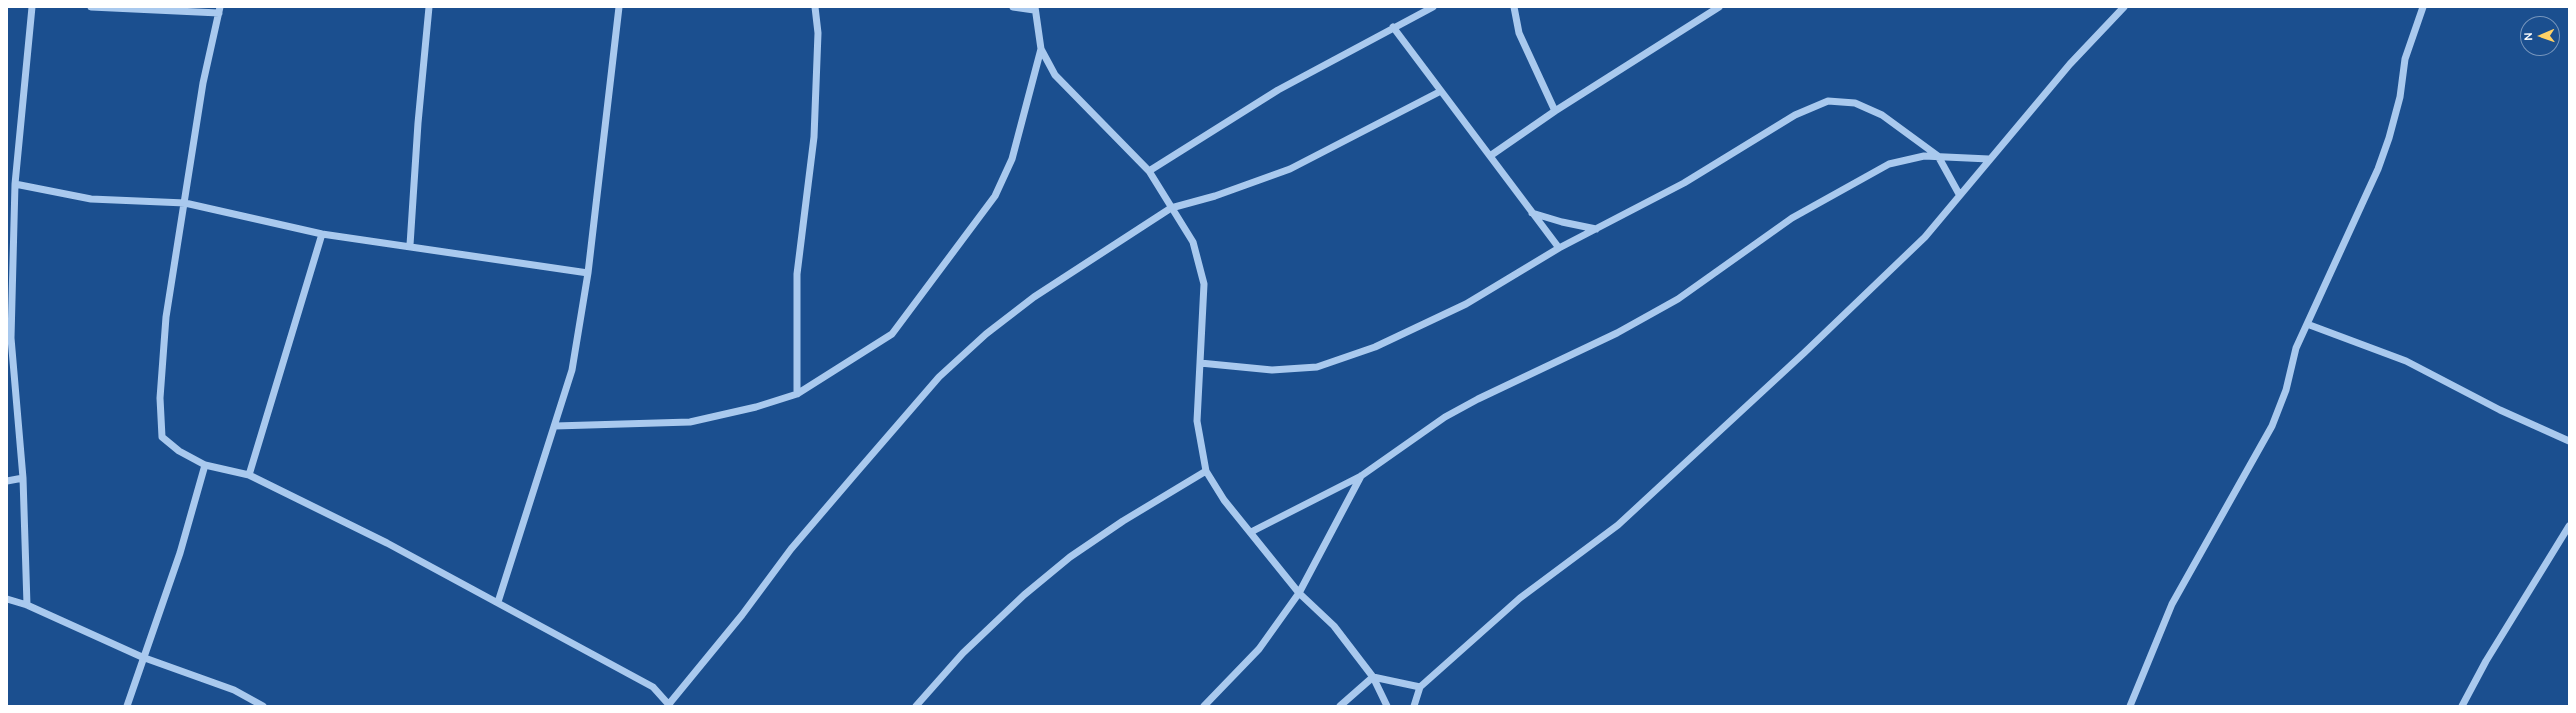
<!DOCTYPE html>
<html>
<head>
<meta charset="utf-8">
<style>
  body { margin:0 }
  #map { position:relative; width:2576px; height:713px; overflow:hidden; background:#1b4f8f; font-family:"Nunito Sans",sans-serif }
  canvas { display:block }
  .frame { position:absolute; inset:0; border:8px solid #fff; pointer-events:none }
  .north { position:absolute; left:2520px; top:16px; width:40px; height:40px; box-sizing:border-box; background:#1b4f8f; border:1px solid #7695bc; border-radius:50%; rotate:268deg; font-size:11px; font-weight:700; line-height:16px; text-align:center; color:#fff }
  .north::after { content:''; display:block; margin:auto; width:14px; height:18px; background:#ffd166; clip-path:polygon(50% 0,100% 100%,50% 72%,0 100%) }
</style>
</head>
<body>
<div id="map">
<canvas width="2576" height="713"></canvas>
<div class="frame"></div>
<div class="north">N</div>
</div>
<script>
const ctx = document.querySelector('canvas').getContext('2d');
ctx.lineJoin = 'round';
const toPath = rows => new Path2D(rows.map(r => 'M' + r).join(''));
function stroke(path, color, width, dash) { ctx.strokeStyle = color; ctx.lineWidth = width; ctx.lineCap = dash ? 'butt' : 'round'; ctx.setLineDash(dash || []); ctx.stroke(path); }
stroke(toPath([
  [91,7,219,13],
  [220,7,203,83,166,317,160,398,162,437,179,451,205,465,249,475,387,543,653,687,670,706],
  [1013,7,1034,10],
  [1035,7,1041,49,1055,75,1149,171,1193,242,1204,284,1197,421,1206,471,1224,500,1299,593,1334,626,1373,677,1387,706],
  [1514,7,1519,33,1555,111],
  [1393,27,1559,248],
  [1490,156,1555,111,1719,7],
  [1149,171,1278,90,1433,7],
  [15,184,91,199,185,203,322,234,588,273],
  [1532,213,1562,222,1596,229],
  [410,245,418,123,429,7],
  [2307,324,2406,361,2500,410,2569,441],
  [1200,363,1272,370,1317,367,1375,347,1466,304,1559,248,1684,183,1795,115,1828,101,1855,103,1882,115,1938,156,1959,194],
  [797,394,797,274,814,137,818,33,815,7],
  [555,426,690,422,756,407,797,394,892,334,995,196,1012,159,1041,49],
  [249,475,322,234],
  [23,478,27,605],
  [7,481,23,478,11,338,15,184,32,7],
  [1251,532,1361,476,1445,417,1478,399,1617,333,1678,299,1792,218,1889,164,1924,156,1989,159],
  [7,599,27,605,142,657,234,690,263,706],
  [498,602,572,370,588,273,619,7],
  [669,704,742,615,791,549,856,473,939,377,986,334,1034,297,1171,208,1215,196,1290,169,1441,91],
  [127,706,180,553,205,465],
  [916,706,963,653,1024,595,1070,557,1123,521,1206,471],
  [1204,706,1259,649,1299,593,1361,476],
  [1340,706,1373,677,1420,687],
  [1414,706,1420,687,1520,598,1618,525,1804,353,1925,237,2070,64,2124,7],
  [2130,706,2172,604,2272,426,2286,390,2296,348,2378,169,2389,138,2400,97,2405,59,2423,7],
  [2462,706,2486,661,2569,526]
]), '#a9c9ee', 7);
</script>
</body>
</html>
